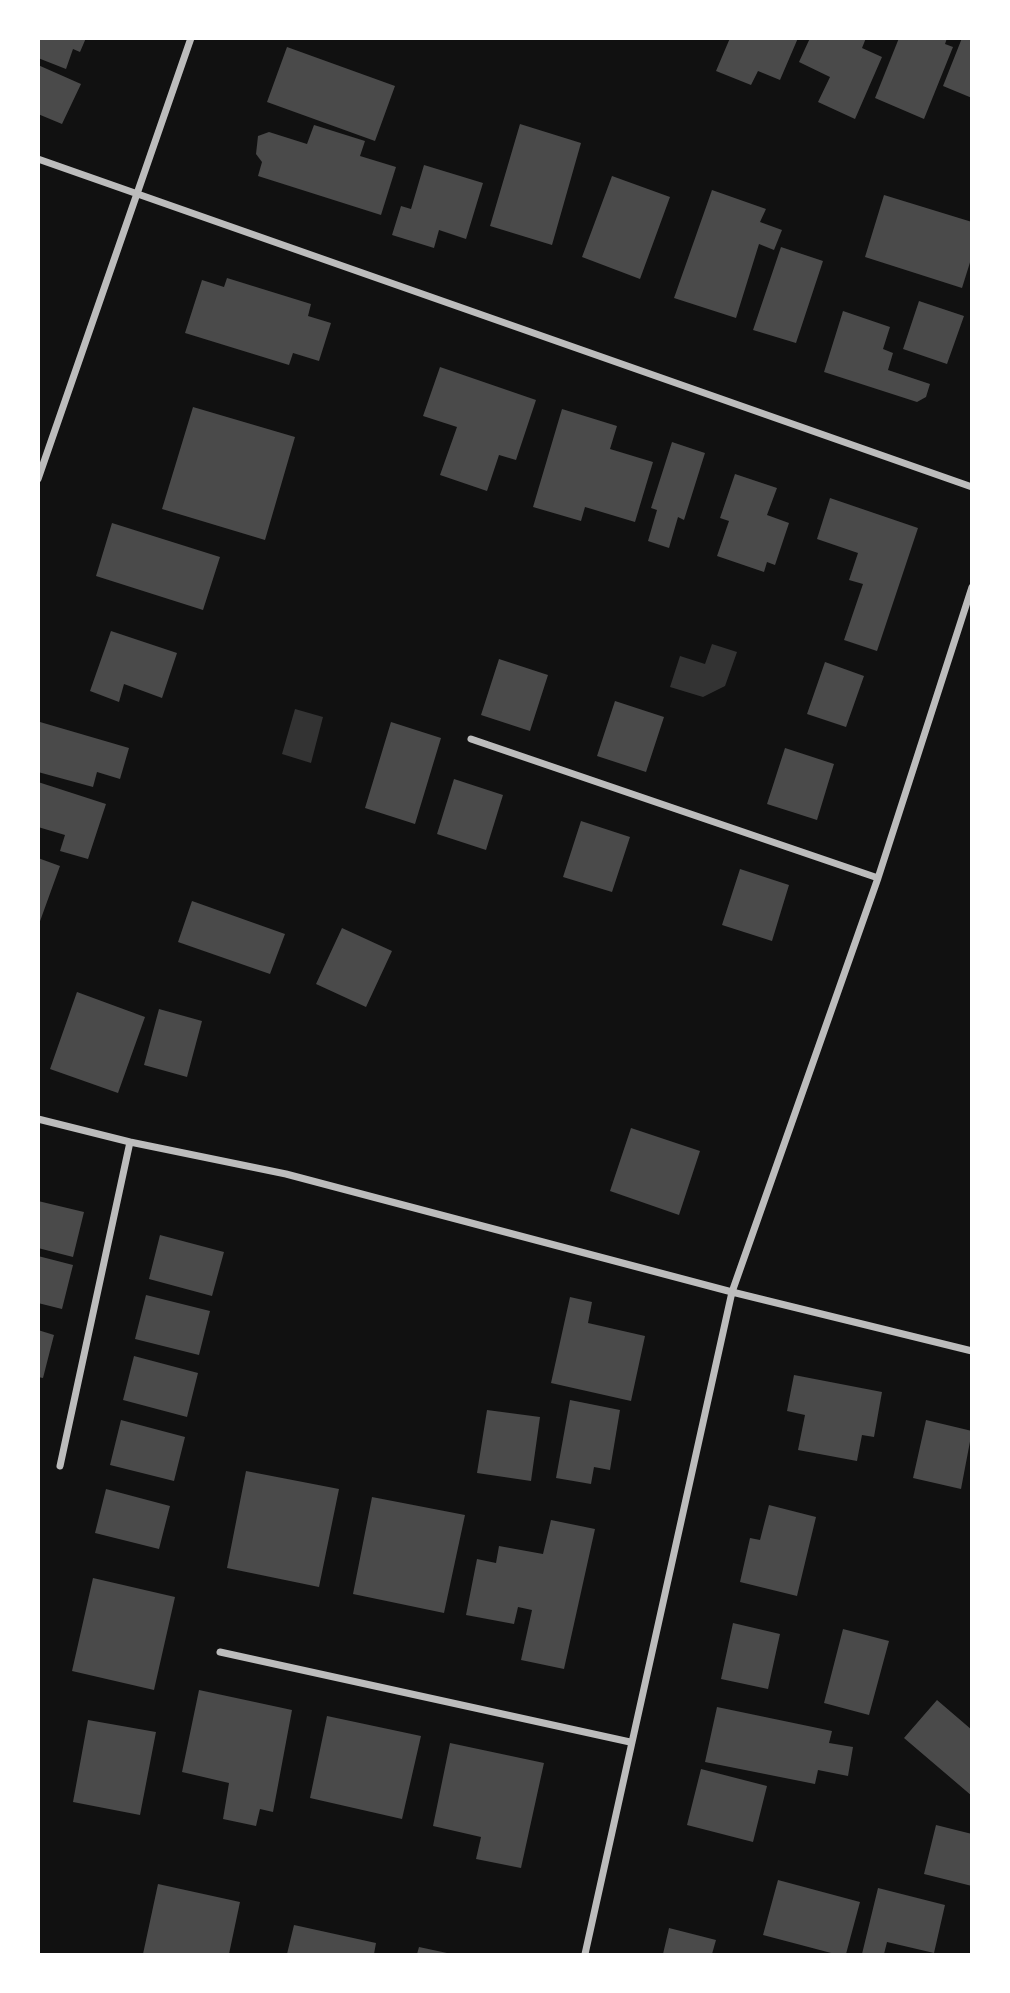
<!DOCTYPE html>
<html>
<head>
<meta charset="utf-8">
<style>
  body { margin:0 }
  #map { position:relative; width:1010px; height:1993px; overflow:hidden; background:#111; font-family:Arial,sans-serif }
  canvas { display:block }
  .frame { position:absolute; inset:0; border:40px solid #fff; pointer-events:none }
</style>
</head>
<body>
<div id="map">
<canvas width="1010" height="1993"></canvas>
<div class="frame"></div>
</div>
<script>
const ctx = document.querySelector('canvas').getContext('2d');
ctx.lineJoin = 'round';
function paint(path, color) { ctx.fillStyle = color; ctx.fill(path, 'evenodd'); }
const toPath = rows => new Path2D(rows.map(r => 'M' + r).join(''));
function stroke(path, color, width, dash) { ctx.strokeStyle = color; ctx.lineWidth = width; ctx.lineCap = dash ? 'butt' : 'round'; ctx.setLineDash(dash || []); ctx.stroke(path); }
paint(toPath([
  [712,644,737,652,725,686,703,697,670,687,680,656,705,664],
  [295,709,323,717,311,763,282,754]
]), '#333');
paint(toPath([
  [38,38,86,38,80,52,73,49,66,69,38,58],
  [730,38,798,38,780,80,758,71,751,85,716,71],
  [810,38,866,38,862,48,882,57,855,119,818,102,830,77,799,62],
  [899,38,947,38,945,44,953,47,924,119,875,98],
  [962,38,972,38,972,98,943,86],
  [287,47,395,86,375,141,267,102],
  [38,65,81,84,62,124,38,114],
  [520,124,581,143,552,245,490,226],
  [314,125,365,141,360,156,396,167,381,215,258,176,262,162,256,154,258,136,269,132,307,144],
  [424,165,483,183,466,239,439,230,434,248,392,235,401,206,411,209],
  [612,176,670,197,640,279,582,257],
  [712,190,766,209,760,222,782,230,774,250,759,244,736,318,674,298],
  [884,195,972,222,972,256,962,288,865,257],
  [781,247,823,261,796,343,753,330],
  [227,278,311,304,308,316,331,323,319,361,293,353,289,365,185,333,202,280,224,287],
  [919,301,964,316,947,364,903,349],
  [843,311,890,327,883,349,893,353,888,370,930,384,926,397,917,402,824,372],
  [440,367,536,400,516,460,499,455,487,491,440,475,457,427,423,416],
  [193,407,295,437,265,540,162,509],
  [562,409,617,426,610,449,653,462,635,522,585,507,581,521,533,507],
  [672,442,705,453,684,520,678,517,669,548,648,541,657,510,651,508],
  [735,474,777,488,767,515,789,523,775,565,767,562,764,572,717,556,729,521,720,518],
  [830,498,918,528,877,651,844,640,863,584,849,580,858,553,817,539],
  [112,523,220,557,203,610,96,576],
  [111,631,177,653,162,698,124,684,119,702,90,691],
  [499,659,548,675,530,731,481,715],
  [825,662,864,676,846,727,807,714],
  [615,701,664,717,646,772,597,756],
  [40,722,129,748,120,779,97,772,93,787,38,772],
  [391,722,441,738,415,824,365,808],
  [785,748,834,764,817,820,767,804],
  [454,779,503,795,486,850,437,834],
  [38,782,106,804,88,859,60,851,65,835,38,827],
  [581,821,630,837,612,892,563,877],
  [38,858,60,866,39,924,38,924],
  [740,869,789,885,772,941,722,925],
  [192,901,285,934,270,974,178,942],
  [342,928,392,951,366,1007,316,984],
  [77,992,145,1017,118,1093,50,1069],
  [159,1009,202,1021,187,1077,144,1065],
  [631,1128,700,1151,679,1215,610,1191],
  [38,1201,84,1212,73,1257,38,1248],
  [160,1235,224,1252,212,1296,149,1279],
  [38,1256,73,1265,62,1309,38,1303],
  [146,1295,210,1311,199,1355,135,1339],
  [570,1297,592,1302,588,1323,645,1336,631,1401,551,1383],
  [38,1330,54,1335,43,1378,38,1377],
  [134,1356,198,1373,187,1417,123,1400],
  [794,1375,882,1392,874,1437,862,1435,857,1461,798,1450,805,1415,787,1411],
  [570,1400,620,1410,610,1470,594,1467,591,1484,556,1478],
  [487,1410,540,1417,531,1481,477,1473],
  [121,1420,185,1437,174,1481,110,1465],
  [926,1420,972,1431,961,1489,913,1478],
  [246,1471,339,1489,319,1587,227,1568],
  [106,1489,170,1506,159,1549,95,1533],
  [372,1497,465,1515,444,1613,353,1594],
  [769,1505,816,1517,797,1596,740,1582,750,1538,760,1540],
  [551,1520,595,1529,564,1669,521,1660,532,1610,518,1607,514,1624,466,1615,477,1559,496,1563,499,1546,543,1554],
  [93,1578,175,1597,154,1690,72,1671],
  [733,1623,780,1634,768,1689,721,1679],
  [843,1629,889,1641,869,1715,824,1703],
  [199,1690,292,1710,273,1812,260,1809,256,1826,223,1819,229,1783,182,1772],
  [937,1700,972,1730,972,1796,904,1738],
  [717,1707,832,1731,829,1743,853,1747,848,1776,818,1770,815,1784,705,1762],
  [327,1716,421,1736,402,1819,310,1798],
  [88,1720,156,1732,140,1815,73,1802],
  [450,1743,544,1763,521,1868,476,1859,481,1837,433,1826],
  [701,1769,767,1786,753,1842,687,1825],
  [936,1825,972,1834,972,1886,924,1874],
  [778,1880,860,1902,846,1954,835,1954,763,1935],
  [158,1884,240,1902,229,1954,143,1954],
  [878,1888,945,1905,934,1953,887,1942,884,1954,862,1954],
  [294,1925,376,1943,374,1954,287,1954],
  [669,1928,716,1940,712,1954,663,1954],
  [419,1947,447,1953,446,1954,417,1954]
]), '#4a4a4a');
stroke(toPath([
  [38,159,972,487],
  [38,479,191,38],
  [471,739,878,878],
  [38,1119,130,1142,286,1174,732,1292,972,1351],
  [60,1466,130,1142],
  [220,1652,630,1742],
  [585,1954,732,1292,878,878,972,587]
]), '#bcbcbc', 7);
</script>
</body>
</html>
